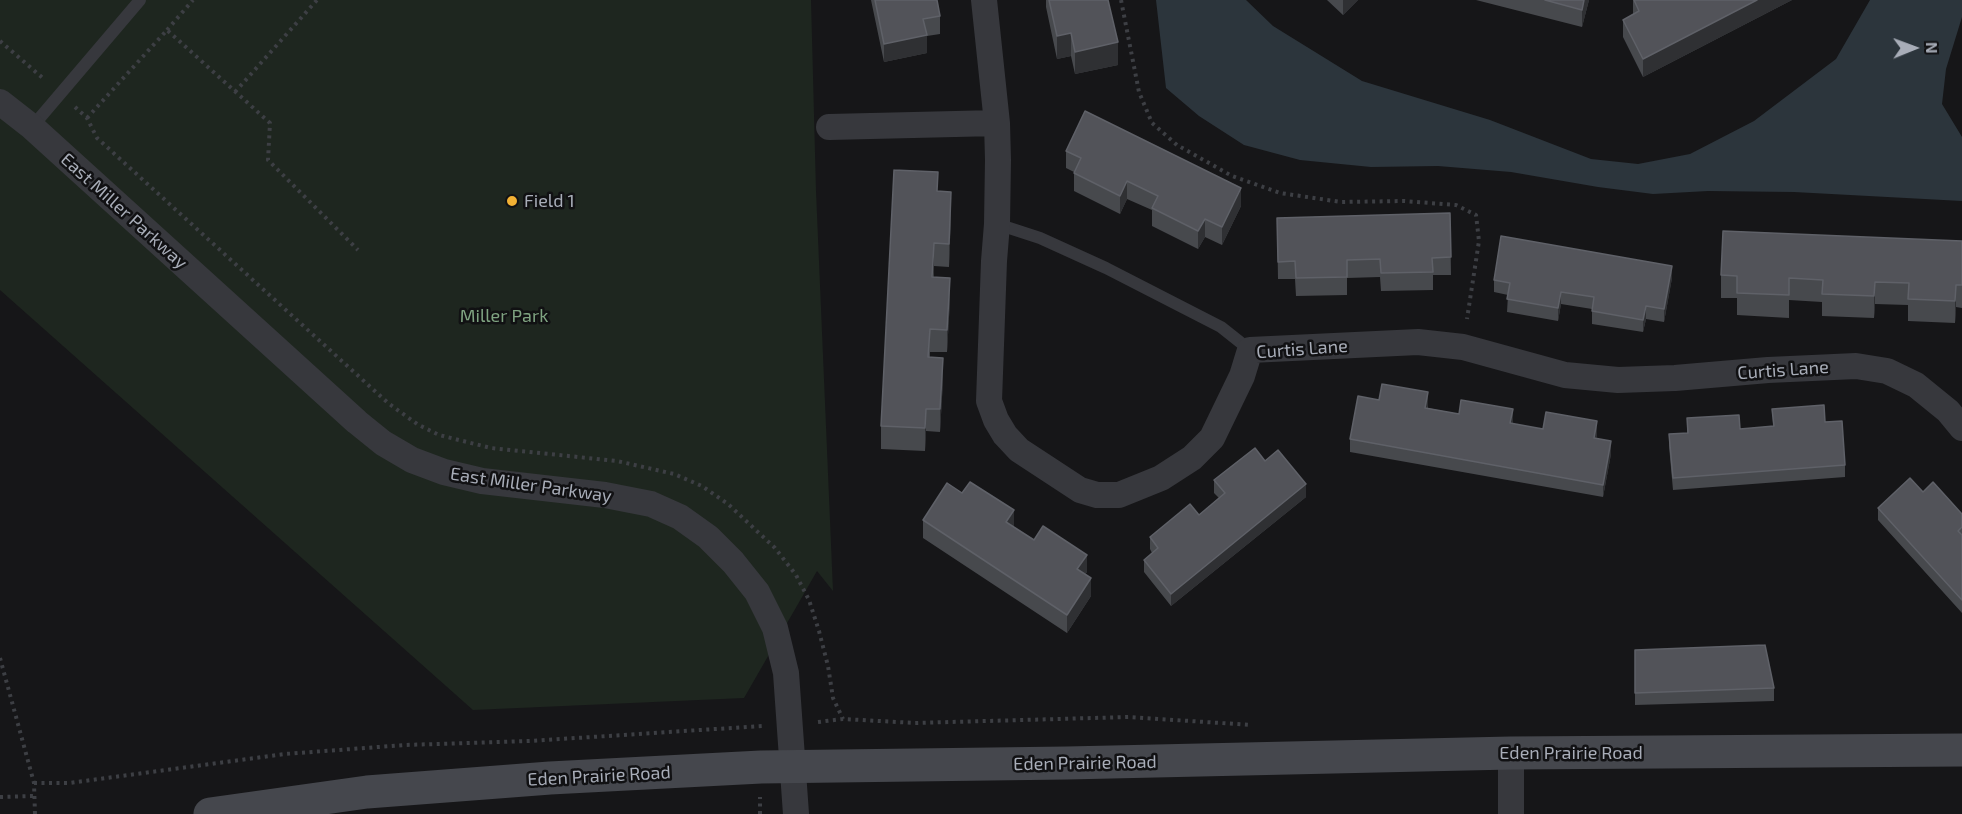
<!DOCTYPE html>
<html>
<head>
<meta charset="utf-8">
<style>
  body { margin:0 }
  #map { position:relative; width:1962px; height:814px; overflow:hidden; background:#161618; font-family:"Exo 2",sans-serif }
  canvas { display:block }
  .north { position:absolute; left:1884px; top:18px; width:60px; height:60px; -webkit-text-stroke:4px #111113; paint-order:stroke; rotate:89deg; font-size:16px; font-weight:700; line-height:24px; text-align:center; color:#a8adb8 }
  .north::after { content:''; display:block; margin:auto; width:21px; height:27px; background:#a8adb8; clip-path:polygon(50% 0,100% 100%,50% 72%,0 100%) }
</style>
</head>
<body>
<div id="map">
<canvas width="1962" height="814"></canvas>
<div class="north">N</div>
</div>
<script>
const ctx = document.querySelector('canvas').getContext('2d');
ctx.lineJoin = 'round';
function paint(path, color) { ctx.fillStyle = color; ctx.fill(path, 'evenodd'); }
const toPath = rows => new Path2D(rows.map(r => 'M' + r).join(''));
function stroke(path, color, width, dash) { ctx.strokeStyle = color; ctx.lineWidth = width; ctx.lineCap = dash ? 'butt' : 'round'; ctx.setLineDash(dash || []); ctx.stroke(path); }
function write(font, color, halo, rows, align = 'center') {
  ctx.font = font + ' "Exo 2",sans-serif'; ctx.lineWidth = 5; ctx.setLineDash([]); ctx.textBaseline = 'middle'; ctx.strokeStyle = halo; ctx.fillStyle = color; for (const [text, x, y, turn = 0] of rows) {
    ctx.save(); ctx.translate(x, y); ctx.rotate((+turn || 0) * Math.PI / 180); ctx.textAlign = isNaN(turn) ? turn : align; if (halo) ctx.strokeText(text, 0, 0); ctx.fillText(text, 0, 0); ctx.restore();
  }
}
paint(toPath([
  [0,0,811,0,816,191,833,591,817,571,744,698,473,710,0,290]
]), '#1e261f');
paint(toPath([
  [1156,0,1246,0,1273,26,1362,81,1490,120,1591,159,1638,164,1690,154,1754,121,1836,59,1870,0,1962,0,1962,17,1946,69,1942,104,1962,137,1962,201,1794,192,1708,191,1653,194,1598,187,1511,172,1438,166,1371,167,1300,160,1244,145,1199,116,1166,88]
]), '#2c353c');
stroke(toPath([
  [1121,0,1139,92,1152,123,1177,145,1232,176,1280,193,1341,202,1404,201,1456,205,1476,215,1479,241,1467,319],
  [167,30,193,0],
  [0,41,45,80],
  [235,92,317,0],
  [75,107,87,118,97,138,388,403,417,424,439,435,491,448,617,461,674,474,702,486,728,504,775,548,796,575,809,600,819,631,828,666,833,698,843,719],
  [87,118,167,30,270,123,268,160,358,250],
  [0,658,34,783,35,814],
  [818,722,843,719,915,723,1129,717,1251,725],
  [34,783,69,783,285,754,405,745,530,741,762,726],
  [0,797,33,796],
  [760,814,760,797]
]), '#3d3f44', 4, [3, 4.5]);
stroke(toPath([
  [32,127,140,0],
  [997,224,1040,238,1106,268,1221,327,1250,350]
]), '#37383d', 12);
stroke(toPath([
  [984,0,997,123,998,160,997,224,994,261,989,401,996,420,1005,435,1019,450,1080,490,1097,495,1119,495,1161,478,1192,458,1212,438,1242,376,1250,350,1418,342,1463,347,1565,375,1618,380,1675,378,1768,370,1856,366,1887,371,1916,385,1948,411,1962,428],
  [0,102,32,127,357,422,383,443,412,460,444,472,482,481,605,495,651,504,680,517,708,537,733,562,757,592,775,628,786,673,796,814],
  [829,127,997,123],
  [1511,753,1511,814]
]), '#37383d', 26);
stroke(toPath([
  [210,814,367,792,550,778,761,767,1067,763,1511,753,1962,750]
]), '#45474d', 33);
paint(toPath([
  [871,0,937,0,940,16,940,34,927,36,927,53,884,62],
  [1046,0,1108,0,1118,65,1075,74,1071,56,1057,59,1046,7],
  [1327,0,1358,0,1343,15],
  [1476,0,1589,0,1582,27],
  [1633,0,1792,0,1643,77,1623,37,1623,20,1633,14],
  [1066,151,1241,206,1222,245,1205,237,1198,249,1152,226,1152,210,1127,199,1120,214,1074,191,1074,172,1066,168],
  [938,191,951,214,949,267,934,266,934,277,950,300,947,352,930,352,930,357,943,380,940,432,926,431,925,451,881,449,881,426],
  [1450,213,1451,275,1433,275,1433,290,1381,291,1380,277,1347,278,1347,295,1296,296,1295,279,1278,279,1277,218],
  [1962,241,1962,308,1956,307,1955,323,1908,321,1908,305,1875,304,1874,318,1822,316,1822,302,1789,300,1789,318,1737,315,1737,298,1721,298,1721,275],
  [1672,278,1664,322,1646,319,1643,332,1592,324,1592,309,1561,304,1558,321,1507,312,1508,295,1494,292,1494,280],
  [1379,400,1428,405,1428,408,1459,414,1513,422,1512,424,1543,429,1597,434,1596,439,1611,454,1603,497,1350,452,1350,439],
  [1772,409,1825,422,1845,465,1845,477,1673,490,1669,446,1669,434,1687,433,1687,418,1740,429,1773,426],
  [1265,461,1306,497,1171,606,1144,572,1144,560,1152,553,1150,549,1150,537,1199,515,1219,498,1214,493,1214,480],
  [1923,492,1962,514,1962,613,1878,520,1878,508],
  [923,520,1014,527,1087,572,1085,574,1091,596,1067,633,923,538],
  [1635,650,1774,688,1774,701,1635,705]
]), '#47494d');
paint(toPath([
  [1343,0,1358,0,1343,15],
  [1584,0,1589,0,1582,27,1582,10],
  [1757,0,1792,0,1643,77,1643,59],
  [1071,33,1071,56,1057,59,1057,36],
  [927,35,927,53,884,62,884,44],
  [1118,42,1118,65,1075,74,1075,52],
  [1127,181,1127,199,1120,214,1120,196],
  [1241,188,1241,206,1222,245,1222,227],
  [951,192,951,214,949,267,949,244],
  [1205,219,1205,237,1198,249,1198,231],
  [934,243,934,266,932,300,932,277],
  [1672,266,1672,278,1664,322,1664,309],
  [950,278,950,300,947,352,947,330],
  [1875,282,1875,304,1874,318,1874,296],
  [1956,285,1956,307,1955,323,1955,301],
  [1561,292,1561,304,1558,321,1558,308],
  [1646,306,1646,319,1643,332,1643,320],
  [943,358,943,380,940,432,940,409],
  [1428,392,1428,405,1425,420,1425,408],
  [926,409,926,431,925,451,925,428],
  [1513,409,1513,422,1510,436,1510,423],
  [1597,421,1597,434,1594,451,1594,438],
  [1611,441,1611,454,1603,497,1603,485],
  [1306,484,1306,497,1171,606,1171,594],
  [1014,510,1014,528,1006,522],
  [1087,555,1087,572,1077,587,1077,569],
  [1091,578,1091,596,1067,633,1067,615]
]), '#2f3033');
const building = toPath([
  [875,0,937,0,940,16,923,19,927,35,884,44,875,0],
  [1049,0,1108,0,1118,42,1075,52,1071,33,1057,36,1049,0],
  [1545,0,1584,0,1582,10,1545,0],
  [1634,0,1757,0,1643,59,1623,20,1639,11,1634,0],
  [1085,111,1241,188,1222,227,1205,219,1198,231,1152,208,1158,196,1127,181,1120,196,1074,173,1081,158,1066,151,1085,111],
  [894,170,938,172,937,191,951,192,949,244,934,243,932,277,950,278,947,330,930,329,928,357,943,358,940,409,926,409,925,428,881,426,894,170],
  [1450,213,1451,257,1432,258,1433,272,1381,273,1380,259,1347,260,1347,277,1296,278,1295,261,1278,262,1277,218,1450,213],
  [1723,231,1962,241,1962,285,1956,285,1955,301,1908,299,1909,283,1875,282,1874,296,1822,294,1823,280,1789,278,1789,295,1737,293,1737,276,1721,275,1723,231],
  [1501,236,1672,266,1664,309,1646,306,1643,320,1592,311,1594,297,1561,292,1558,308,1507,299,1510,283,1494,280,1501,236],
  [1382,384,1428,392,1425,408,1459,414,1461,400,1513,409,1510,423,1543,429,1546,412,1597,421,1594,438,1611,441,1603,485,1350,439,1358,396,1379,400,1382,384],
  [1824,405,1825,422,1842,421,1845,465,1673,478,1669,434,1688,433,1687,418,1739,415,1740,429,1774,426,1772,409,1824,405],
  [1255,448,1265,461,1278,450,1306,484,1171,594,1144,560,1158,548,1150,537,1190,504,1199,515,1225,493,1214,480,1255,448],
  [1910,478,1923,492,1933,482,1962,514,1962,527,1958,531,1962,535,1962,600,1878,508,1910,478],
  [970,482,1014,510,1006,522,1034,540,1043,526,1087,555,1077,569,1091,578,1067,615,923,520,947,483,962,493,970,482],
  [1765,645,1774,688,1635,693,1635,650,1765,645]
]);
paint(building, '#525359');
stroke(building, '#5f6168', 1.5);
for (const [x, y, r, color] of [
  [512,201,6,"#f2b134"]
]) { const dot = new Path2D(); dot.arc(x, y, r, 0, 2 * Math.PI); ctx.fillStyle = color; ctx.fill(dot); stroke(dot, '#111113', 2); }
write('18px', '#a8adb8', '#111113', [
  ["Field 1",524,201]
], 'left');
write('18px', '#a8adb8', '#111113', [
  ["East Miller Parkway",124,211,42],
  ["Curtis Lane",1302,349,-4],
  ["Curtis Lane",1783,370,-4],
  ["East Miller Parkway",531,485,8],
  ["Eden Prairie Road",1571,753],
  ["Eden Prairie Road",1085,763,-1],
  ["Eden Prairie Road",599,776,-3]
]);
write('18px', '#7fa381', '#111113', [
  ["Miller Park",504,316]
]);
</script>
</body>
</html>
